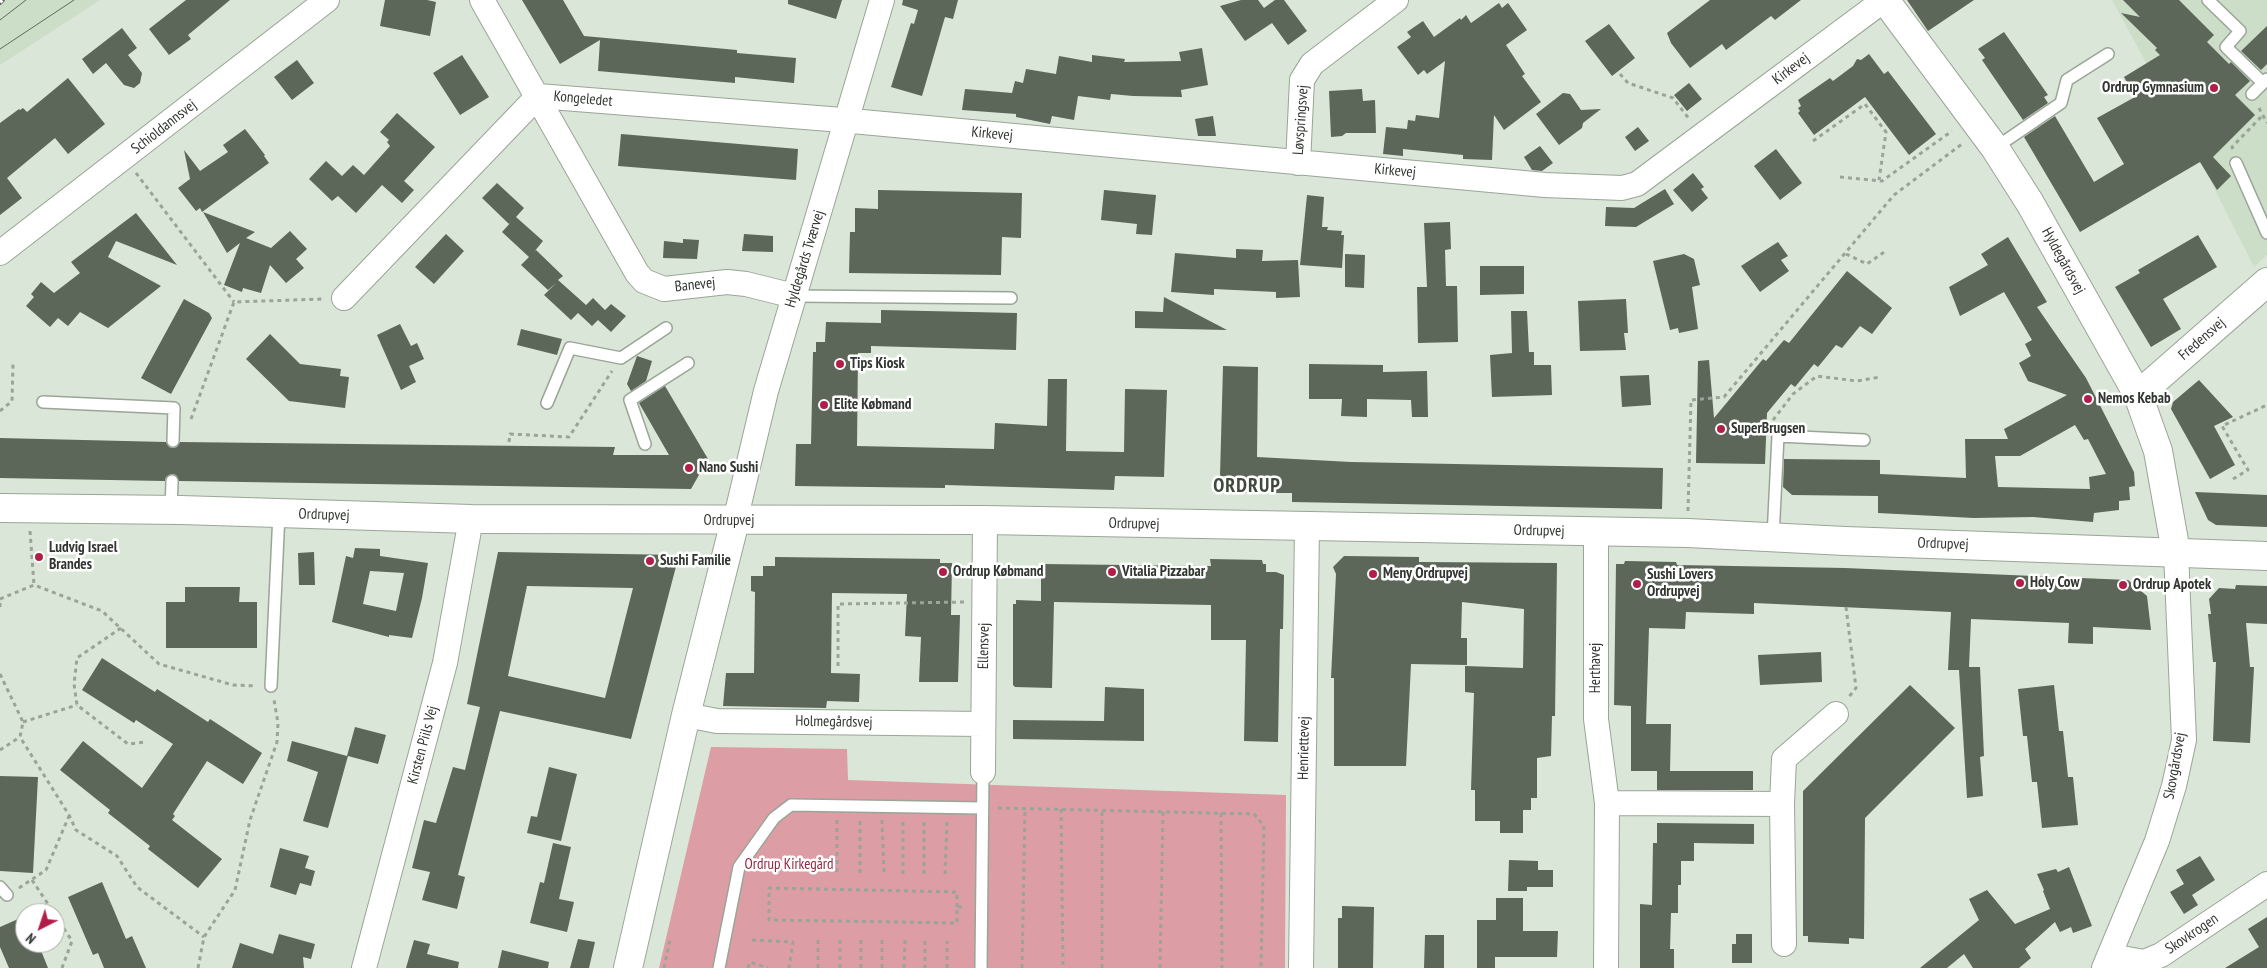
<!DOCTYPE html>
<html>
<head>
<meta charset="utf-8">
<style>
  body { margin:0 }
  #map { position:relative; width:2267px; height:968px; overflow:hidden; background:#dae6d7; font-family:"PT Sans Narrow",sans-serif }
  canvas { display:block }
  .north { position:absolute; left:15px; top:903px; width:50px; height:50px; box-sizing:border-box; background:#fff; border:1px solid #adafac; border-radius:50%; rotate:221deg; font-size:14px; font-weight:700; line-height:20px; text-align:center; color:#313630 }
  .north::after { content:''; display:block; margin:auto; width:18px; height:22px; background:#b11e49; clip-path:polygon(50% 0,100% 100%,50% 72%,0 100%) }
</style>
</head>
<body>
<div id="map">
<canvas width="2267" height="968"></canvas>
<div class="north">N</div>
</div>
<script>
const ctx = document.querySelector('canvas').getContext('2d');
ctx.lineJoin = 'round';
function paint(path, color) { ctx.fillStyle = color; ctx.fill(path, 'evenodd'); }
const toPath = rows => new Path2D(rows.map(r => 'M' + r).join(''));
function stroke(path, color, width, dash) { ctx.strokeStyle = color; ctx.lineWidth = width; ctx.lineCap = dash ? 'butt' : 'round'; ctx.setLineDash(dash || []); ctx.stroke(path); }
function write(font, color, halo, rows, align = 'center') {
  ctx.font = font + ' "PT Sans Narrow",sans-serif'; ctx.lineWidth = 5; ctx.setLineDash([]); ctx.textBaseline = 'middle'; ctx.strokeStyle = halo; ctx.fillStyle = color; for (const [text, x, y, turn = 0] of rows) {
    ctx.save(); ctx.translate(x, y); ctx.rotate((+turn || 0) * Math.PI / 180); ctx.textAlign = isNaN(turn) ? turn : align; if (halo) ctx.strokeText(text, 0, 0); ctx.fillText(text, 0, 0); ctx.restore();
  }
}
paint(toPath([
  [0,0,100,0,0,65],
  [2112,0,2267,0,2267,255,2254,267,2208,176]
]), '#ccddc8');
paint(toPath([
  [711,747,847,749,848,780,1286,795,1285,968,659,968]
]), '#dd9da5');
paint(toPath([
  [186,0,230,0,188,35,191,39,169,55,149,29],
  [385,0,427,0,436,2,430,36,380,26],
  [522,0,563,0,584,36,737,50,737,53,796,58,794,83,735,77,735,83,598,71,600,40,560,64],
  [788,0,842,0,836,19,788,4],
  [903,0,958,0,953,19,945,17,922,96,891,87,911,23,914,24,918,10,902,5],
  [1241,0,1258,0,1264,8,1275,0,1284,0,1307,31,1288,45,1272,23,1245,41,1220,6],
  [1710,0,1801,0,1775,20,1771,16,1726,50,1722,44,1690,68,1671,43,1667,33],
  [1907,0,1974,0,1928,31],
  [2123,0,2179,0,2214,35,2207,42,2229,64,2231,62,2250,81,2235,95,2255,115,2213,157,2231,176,2217,190,2200,162,2080,232,2024,137,2055,116,2094,182,2124,164,2097,118,2135,97,2124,77,2160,55,2155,50,2157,48,2121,13,2140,17],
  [1499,3,1502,8,1508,3,1527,30,1506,45,1525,74,1522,76,1541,102,1504,130,1494,115,1492,160,1463,159,1463,155,1403,149,1403,156,1383,154,1386,127,1407,129,1408,120,1415,121,1416,115,1439,118,1445,61,1427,74,1424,70,1418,75,1397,47,1411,37,1407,32,1423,21,1434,37,1460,18,1461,20,1466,15,1471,23],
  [1609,24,1635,58,1612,76,1585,41],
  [2267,26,2267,64,2261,70,2241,51],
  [122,28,137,48,128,55,142,73,140,83,134,88,124,85,106,63,93,74,82,59],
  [2004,32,2048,95,2044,97,2048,103,2023,120,1982,60,1985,58,1978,49],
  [1202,48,1208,85,1181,90,1182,97,1133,96,1111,94,1110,100,1078,96,1074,120,1052,116,1050,124,1016,117,1016,114,962,110,965,89,1012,93,1015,81,1023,83,1026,69,1056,74,1059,56,1092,62,1092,55,1125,59,1124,62,1181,61,1179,52],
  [1869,54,1884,74,1888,71,1936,134,1909,155,1865,97,1814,135,1798,113,1800,111,1798,108,1801,106,1798,100,1830,78,1833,81,1853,66,1857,59,1861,60],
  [462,55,489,97,460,115,433,73],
  [297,60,314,83,292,100,274,77],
  [68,78,105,124,68,154,55,138,7,178,22,198,0,215,0,123,19,109,20,110,23,108,27,112],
  [1689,83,1702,99,1687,111,1674,95],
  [1362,89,1363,101,1375,100,1376,133,1346,133,1342,136,1331,137,1329,91],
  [1563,93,1570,94,1581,110,1601,109,1583,123,1582,128,1559,145,1536,114],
  [397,113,435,147,404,181,414,190,402,203,382,185,356,213,338,196,332,201,309,179,326,161,342,176,353,165,364,175,390,146,387,142,389,140,380,132],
  [1213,116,1216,136,1198,136,1195,119],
  [1638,127,1649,141,1635,151,1625,137],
  [245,129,265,155,264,156,269,163,202,212,200,208,196,211,178,188,190,179,184,150,200,171,228,152,223,145],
  [621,134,798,149,796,180,618,166],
  [1540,146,1553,163,1542,171,1532,170,1524,157],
  [1776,149,1802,183,1780,200,1754,166],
  [1693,173,1704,187,1701,189,1708,198,1692,212,1673,190],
  [497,183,524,208,516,217,543,241,534,252,536,250,563,276,558,280,586,305,593,298,605,310,611,304,626,316,611,332,598,320,592,326,578,313,571,320,544,295,556,283,548,290,521,265,529,257,502,232,512,221,509,224,482,198],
  [1665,189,1674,204,1636,227,1605,226,1606,207,1634,208],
  [878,190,1022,193,1021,238,1002,237,1001,275,849,273,850,232,855,232,855,208,878,209],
  [1104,190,1156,195,1152,235,1136,234,1137,224,1101,220],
  [1307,195,1324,197,1322,227,1328,227,1327,230,1342,231,1341,235,1344,235,1342,268,1300,265],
  [203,212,255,232,246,238,271,248,290,231,307,249,296,259,304,268,286,283,270,265,261,293,243,288,242,292,224,285,240,243,227,253],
  [136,213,177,265,116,241,108,257,161,286,108,328,80,312,68,326,58,318,50,327,26,306,34,297,31,294,41,282,54,293,80,273,71,262],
  [1450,222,1451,249,1445,250,1446,286,1457,286,1458,342,1418,343,1417,287,1427,287,1424,223],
  [446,234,464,251,434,284,415,267],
  [744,234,773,236,773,252,742,251],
  [2198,235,2217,267,2163,299,2181,329,2151,347,2115,287,2140,273,2138,270],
  [2008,237,2047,302,2037,307,2086,378,2134,472,2135,486,2129,487,2130,500,2119,501,2119,510,2094,513,2093,522,2033,517,1974,518,1878,513,1878,496,1792,495,1783,487,1784,459,1880,460,1880,474,1966,478,1965,439,2008,439,2004,429,2067,395,2028,381,2019,363,2031,356,2025,344,2032,340,2004,292,1960,316,1949,287,1988,265,1981,254],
  [2075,425,2084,440,2088,439,2106,474,2089,477,2090,489,1998,487,1995,456,2020,456],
  [683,239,699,240,697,259,663,258,664,241,683,243],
  [1778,242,1788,256,1781,260,1789,271,1760,292,1741,266],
  [1236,249,1263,250,1262,261,1298,260,1300,297,1276,298,1276,292,1214,289,1214,295,1171,292,1175,253,1236,258],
  [1345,254,1365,255,1364,288,1345,287],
  [1684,254,1694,259,1700,285,1692,287,1698,329,1679,333,1678,328,1670,330,1653,261],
  [1480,266,1524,266,1524,294,1480,295],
  [1847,271,1892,308,1872,334,1860,326,1842,348,1836,345,1818,367,1814,364,1795,387,1791,384,1767,413,1765,464,1696,463,1698,361,1709,360,1714,418,1763,359,1766,361,1784,340,1789,343],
  [1164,297,1227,330,1135,328,1135,311,1163,312],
  [184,299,209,313,212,318,171,394,141,378],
  [1626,299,1628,333,1624,333,1626,350,1580,351,1578,301],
  [881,310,1017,313,1016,350,871,346,871,353,858,353,857,446,994,449,995,423,1047,426,1048,379,1067,379,1066,451,1124,452,1125,389,1167,390,1164,477,1115,476,1114,490,945,485,945,488,795,486,796,444,811,444,813,352,816,352,816,342,825,342,826,322,881,323],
  [1511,311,1527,311,1529,352,1534,352,1534,365,1551,365,1552,395,1492,397,1490,355,1512,353],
  [400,324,411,346,417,343,424,359,409,366,416,382,401,390,377,335],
  [521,329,562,339,557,355,517,345],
  [270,334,300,364,341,369,340,376,349,377,345,408,289,401,246,359],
  [637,356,652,361,646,381,631,391,627,384],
  [1309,364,1383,365,1383,372,1427,371,1428,417,1412,417,1411,400,1367,399,1367,417,1341,416,1342,399,1309,399],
  [1223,366,1258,367,1257,457,1351,462,1663,468,1662,509,1292,502,1292,493,1237,493,1237,477,1220,476],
  [1649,375,1651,405,1622,407,1620,376],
  [2199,380,2233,417,2214,426,2235,465,2210,479,2171,409,2173,402],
  [665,386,708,459,691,489,179,481,176,475,172,474,166,477,165,481,0,478,0,438,166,442,169,447,173,448,177,447,180,442,615,447,613,455,669,455,639,403],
  [2195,492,2267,495,2267,527,2216,525,2208,520],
  [355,548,380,549,380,556,428,563,422,598,412,638,389,635,389,637,332,622,346,556,353,558],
  [370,571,404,573,396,611,363,604],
  [314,552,315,585,299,585,298,553],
  [498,552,679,555,631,739,500,711,458,875,465,877,457,909,422,900,430,872,412,868,424,820,436,823,453,767,465,770,480,707,467,704],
  [527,586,633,588,605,698,508,676],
  [1344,556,1419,557,1419,562,1557,563,1555,716,1552,716,1551,756,1537,758,1537,798,1531,798,1531,810,1523,810,1523,833,1500,833,1500,821,1475,821,1475,790,1471,790,1474,693,1465,692,1465,666,1523,668,1524,609,1462,602,1461,638,1467,638,1467,665,1411,664,1406,766,1334,766,1334,678,1331,678,1336,574,1333,567],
  [775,557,940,559,940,563,952,563,951,615,960,615,958,682,919,682,921,637,905,636,907,594,832,593,831,673,860,674,859,702,827,701,826,708,723,706,726,673,754,673,755,592,751,591,751,576,763,576,763,566,775,566],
  [1210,559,1262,560,1263,564,1266,564,1266,572,1276,572,1284,575,1283,629,1280,629,1278,742,1244,741,1246,640,1211,640,1211,605,1054,602,1052,688,1015,687,1013,685,1013,604,1016,604,1016,600,1041,601,1041,564,1211,566],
  [1625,561,1676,562,1677,565,1845,568,2128,580,2147,596,2151,630,2093,627,2093,644,2068,643,2069,623,1971,619,1969,667,1980,667,1984,756,1980,757,1983,796,1967,798,1959,670,1948,670,1951,612,1754,603,1754,614,1686,612,1685,629,1649,628,1646,724,1671,724,1670,771,1753,771,1753,790,1657,790,1657,771,1631,771,1631,706,1614,705,1616,564,1624,564],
  [2236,585,2267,586,2267,624,2246,623,2250,667,2254,667,2250,743,2213,741,2216,662,2213,662,2208,614,2211,614,2209,599,2219,588,2235,589],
  [185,587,240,587,239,602,257,602,257,648,166,648,166,602,185,602],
  [1821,652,1822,682,1760,685,1758,655],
  [102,658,155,692,157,689,208,722,210,719,262,753,243,784,207,761,173,814,175,816,172,820,222,859,198,888,148,849,150,846,108,813,110,810,60,770,83,741,142,788,173,744,136,720,134,723,82,690],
  [1910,685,1955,728,1865,818,1864,939,1849,938,1849,944,1808,942,1808,936,1803,936,1803,791],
  [2054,685,2059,731,2063,731,2068,777,2073,777,2078,825,2042,828,2037,782,2032,782,2027,736,2023,736,2018,689],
  [1105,687,1144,689,1144,741,1013,739,1013,720,1104,721],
  [355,727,386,735,378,764,348,756,328,828,303,821,318,772,287,761,292,741,347,756],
  [549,767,577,774,561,841,527,833,531,816,537,817],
  [0,776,38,777,33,873,0,871],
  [1657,823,1754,824,1754,844,1694,843,1694,861,1681,861,1681,885,1678,885,1678,913,1671,913,1670,949,1674,949,1674,968,1640,968,1640,904,1652,905,1653,843,1657,843],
  [553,843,571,847,559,899,574,902,567,932,530,923,540,882,544,883],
  [280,848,309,856,305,868,315,871,311,886,300,883,296,895,270,887],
  [2200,856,2215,880,2192,895,2198,905,2184,914,2170,892,2184,884,2176,870],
  [1509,860,1538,861,1538,870,1553,870,1553,887,1527,887,1527,891,1508,891],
  [2069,867,2092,926,2073,933,2071,927,2060,932,2055,922,2025,949,2031,958,2019,968,1973,968,1964,954,1947,968,1920,968,1979,920,1969,899,1987,890,2015,924,2050,909,2043,891,2044,890,2037,874,2056,869,2058,872],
  [102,882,126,939,132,936,146,968,104,968,98,953,93,955,68,897],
  [1496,898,1523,898,1523,931,1558,931,1557,957,1495,957,1495,968,1477,968,1477,920,1496,920],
  [1342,906,1374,907,1373,968,1338,968,1338,918,1342,918],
  [25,916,25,943,38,943,48,968,9,968,0,947,0,927],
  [2267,917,2267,968,2225,968,2259,947,2248,929],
  [279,934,315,944,311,959,303,957,304,968,232,968,240,943,273,954],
  [1736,934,1752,934,1752,963,1732,963,1732,944,1736,944],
  [1425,935,1444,935,1444,968,1424,968],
  [578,939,595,942,589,968,570,968],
  [414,940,430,944,427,954,459,962,458,968,406,968],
  [502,950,549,962,548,968,498,968]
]), '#5c6659');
const service = toPath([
  [2208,0,2240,31,2226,47,2263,83],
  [2252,94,2267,79],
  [1995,148,2061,103,2067,80,2108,54],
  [2236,163,2267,233],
  [794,296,1011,298],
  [43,402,174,408,173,441],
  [547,403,570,348,621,358,666,328],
  [645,444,630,400,688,363],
  [171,511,172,481],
  [1773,537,1778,436,1864,440],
  [271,686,279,513],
  [0,887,7,895],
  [719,968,739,867,774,818,791,805,982,808],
  [981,968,983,772]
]);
const minor = toPath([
  [482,0,637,273,644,281,664,289,727,282,746,284,794,296],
  [1298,163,1302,80,1312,64,1396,0],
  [0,253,327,0],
  [344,298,538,96,830,119,1545,185,1622,188,1637,184,1884,0],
  [735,521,766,391,882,0],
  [1596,532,1596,719,1607,803,1606,968],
  [686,715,717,721,983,724],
  [983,772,985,520],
  [1607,803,1782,804],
  [1784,944,1782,804,1784,759,1836,714],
  [2111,956,2144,962,2161,955,2267,884],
  [364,968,445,663,471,519],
  [1301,968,1307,527],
  [2104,968,2157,841,2174,786,2184,740,2176,552]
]);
const tertiary = toPath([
  [1885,0,1995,148,2030,203,2138,395,2158,451,2176,552],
  [2138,395,2267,282],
  [0,508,181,510,471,519,985,520,1688,533,1845,541,2267,556],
  [628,968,686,715,735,521]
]);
stroke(service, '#9aa597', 14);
stroke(minor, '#9aa597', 26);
stroke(tertiary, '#9aa597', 30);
stroke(toPath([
  [1620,74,1628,83,1673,98,1690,120],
  [2259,108,2267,123],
  [1813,141,1865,104,1886,132,1879,180],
  [2233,149,2232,147,2263,115],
  [136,173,234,302],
  [1840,177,1882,181,1952,131],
  [1846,254,1867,264,1887,250],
  [0,411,12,401,13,364],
  [191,419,234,302,323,299],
  [1773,420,1793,394,1817,376,1857,381,1880,377],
  [509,442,510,434,569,437,612,371],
  [2233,479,2248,470,2222,426,2267,405],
  [1688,511,1691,400,1724,397,1894,195,1962,144],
  [30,531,34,585],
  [0,599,34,585,102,611,159,664,233,685,256,686],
  [0,607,0,598],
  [1846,607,1856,688,1848,698],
  [121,628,77,658,74,684,77,705,128,744,146,742],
  [838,666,838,604,964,602],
  [0,674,23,722,20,737,69,815,76,830,117,856,137,887,204,937],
  [23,722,77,705],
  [0,750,20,737],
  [998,808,1254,814,1264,826,1261,968],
  [1061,809,1063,968],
  [1221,813,1222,968],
  [837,820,837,874],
  [882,820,884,874],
  [860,821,860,875],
  [903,874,903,822],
  [924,874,924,822],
  [945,874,947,822],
  [32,880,54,913],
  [19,888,46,870,69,816],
  [957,907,957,892,769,888,769,920,957,923,957,907,966,907],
  [55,915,72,941,62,968],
  [752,940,793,942,789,968],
  [925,941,925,968],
  [198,968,204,937,235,890,250,820,277,742,278,723,274,700],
  [664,968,670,940],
  [748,968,750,962,768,968],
  [818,968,818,940],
  [840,968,840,940],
  [861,968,861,940],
  [882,968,882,940],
  [904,968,905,940],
  [947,968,947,941],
  [1022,968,1025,809],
  [1102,968,1102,810],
  [1160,968,1163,812]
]), '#9aa498', 3, [4, 4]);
stroke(service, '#fff', 11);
stroke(minor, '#fff', 24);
stroke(tertiary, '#fff', 28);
stroke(toPath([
  [0,20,26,0],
  [0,49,74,0]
]), '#626960', 1);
const rail = toPath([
  [0,2,2,0]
]);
stroke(rail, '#626960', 5.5);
stroke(rail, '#fff', 4, [11]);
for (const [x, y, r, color] of [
  [2214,88,5,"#b11e49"],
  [840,364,5,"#b11e49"],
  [2088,399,5,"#b11e49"],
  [824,405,5,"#b11e49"],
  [1721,429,5,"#b11e49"],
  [689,468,5,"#b11e49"],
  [39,557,5,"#b11e49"],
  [650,561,5,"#b11e49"],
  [943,572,5,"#b11e49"],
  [1112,572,5,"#b11e49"],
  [1373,574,5,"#b11e49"],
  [2020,583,5,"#b11e49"],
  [1637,584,5,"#b11e49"],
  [2123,585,5,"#b11e49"]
]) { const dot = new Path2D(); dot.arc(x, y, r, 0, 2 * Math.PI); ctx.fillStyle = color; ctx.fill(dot); stroke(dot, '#fff', 2); }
write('15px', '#313630', '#fff', [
  ["Kirkevej",1791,69,-37],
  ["Kongeledet",583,99,5],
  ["Løvspringsvej",1301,120,-86],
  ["Schioldannsvej",164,127,-38],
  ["Kirkevej",992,134,5],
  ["Kirkevej",1395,171,5],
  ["Hyldegårds Tværvej",805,259,-73],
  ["Hyldegårdsvej",2063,261,61],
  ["Banevej",695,285,-6],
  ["Fredensvej",2202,339,-41],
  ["Ordrupvej",324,515,2],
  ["Ordrupvej",729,521],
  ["Ordrupvej",1134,524,1],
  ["Ordrupvej",1539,531,1],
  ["Ordrupvej",1943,544,2],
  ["Ellensvej",984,646,-89],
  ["Herthavej",1596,668,-90],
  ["Holmegårdsvej",834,722,1],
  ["Kirsten Piils Vej",423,745,-75],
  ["Henriettevej",1304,748,-89],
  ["Skovgårdsvej",2175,766,-80],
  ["Skovkrogen",2192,934,-34]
]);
write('bold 15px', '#313630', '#fff', [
  ["Ordrup Gymnasium",2204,88,"right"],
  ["Tips Kiosk",850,364],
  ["Nemos Kebab",2098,399],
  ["Elite Købmand",834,405],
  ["SuperBrugsen",1731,429],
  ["Nano Sushi",699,468],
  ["Ludvig Israel",49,548],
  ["Brandes",49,565],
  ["Sushi Familie",660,561],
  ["Ordrup Købmand",953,572],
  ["Vitalia Pizzabar",1122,572],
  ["Meny Ordrupvej",1383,574],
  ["Sushi Lovers",1647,575],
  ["Ordrupvej",1647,592],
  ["Holy Cow",2030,583],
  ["Ordrup Apotek",2133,585]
], 'left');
write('15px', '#922841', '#fff', [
  ["Ordrup Kirkegård",789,865]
]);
ctx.letterSpacing = '1px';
write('bold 20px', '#3f493c', '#fff', [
  ["ORDRUP",1247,486]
]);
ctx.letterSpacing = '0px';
</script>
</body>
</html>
